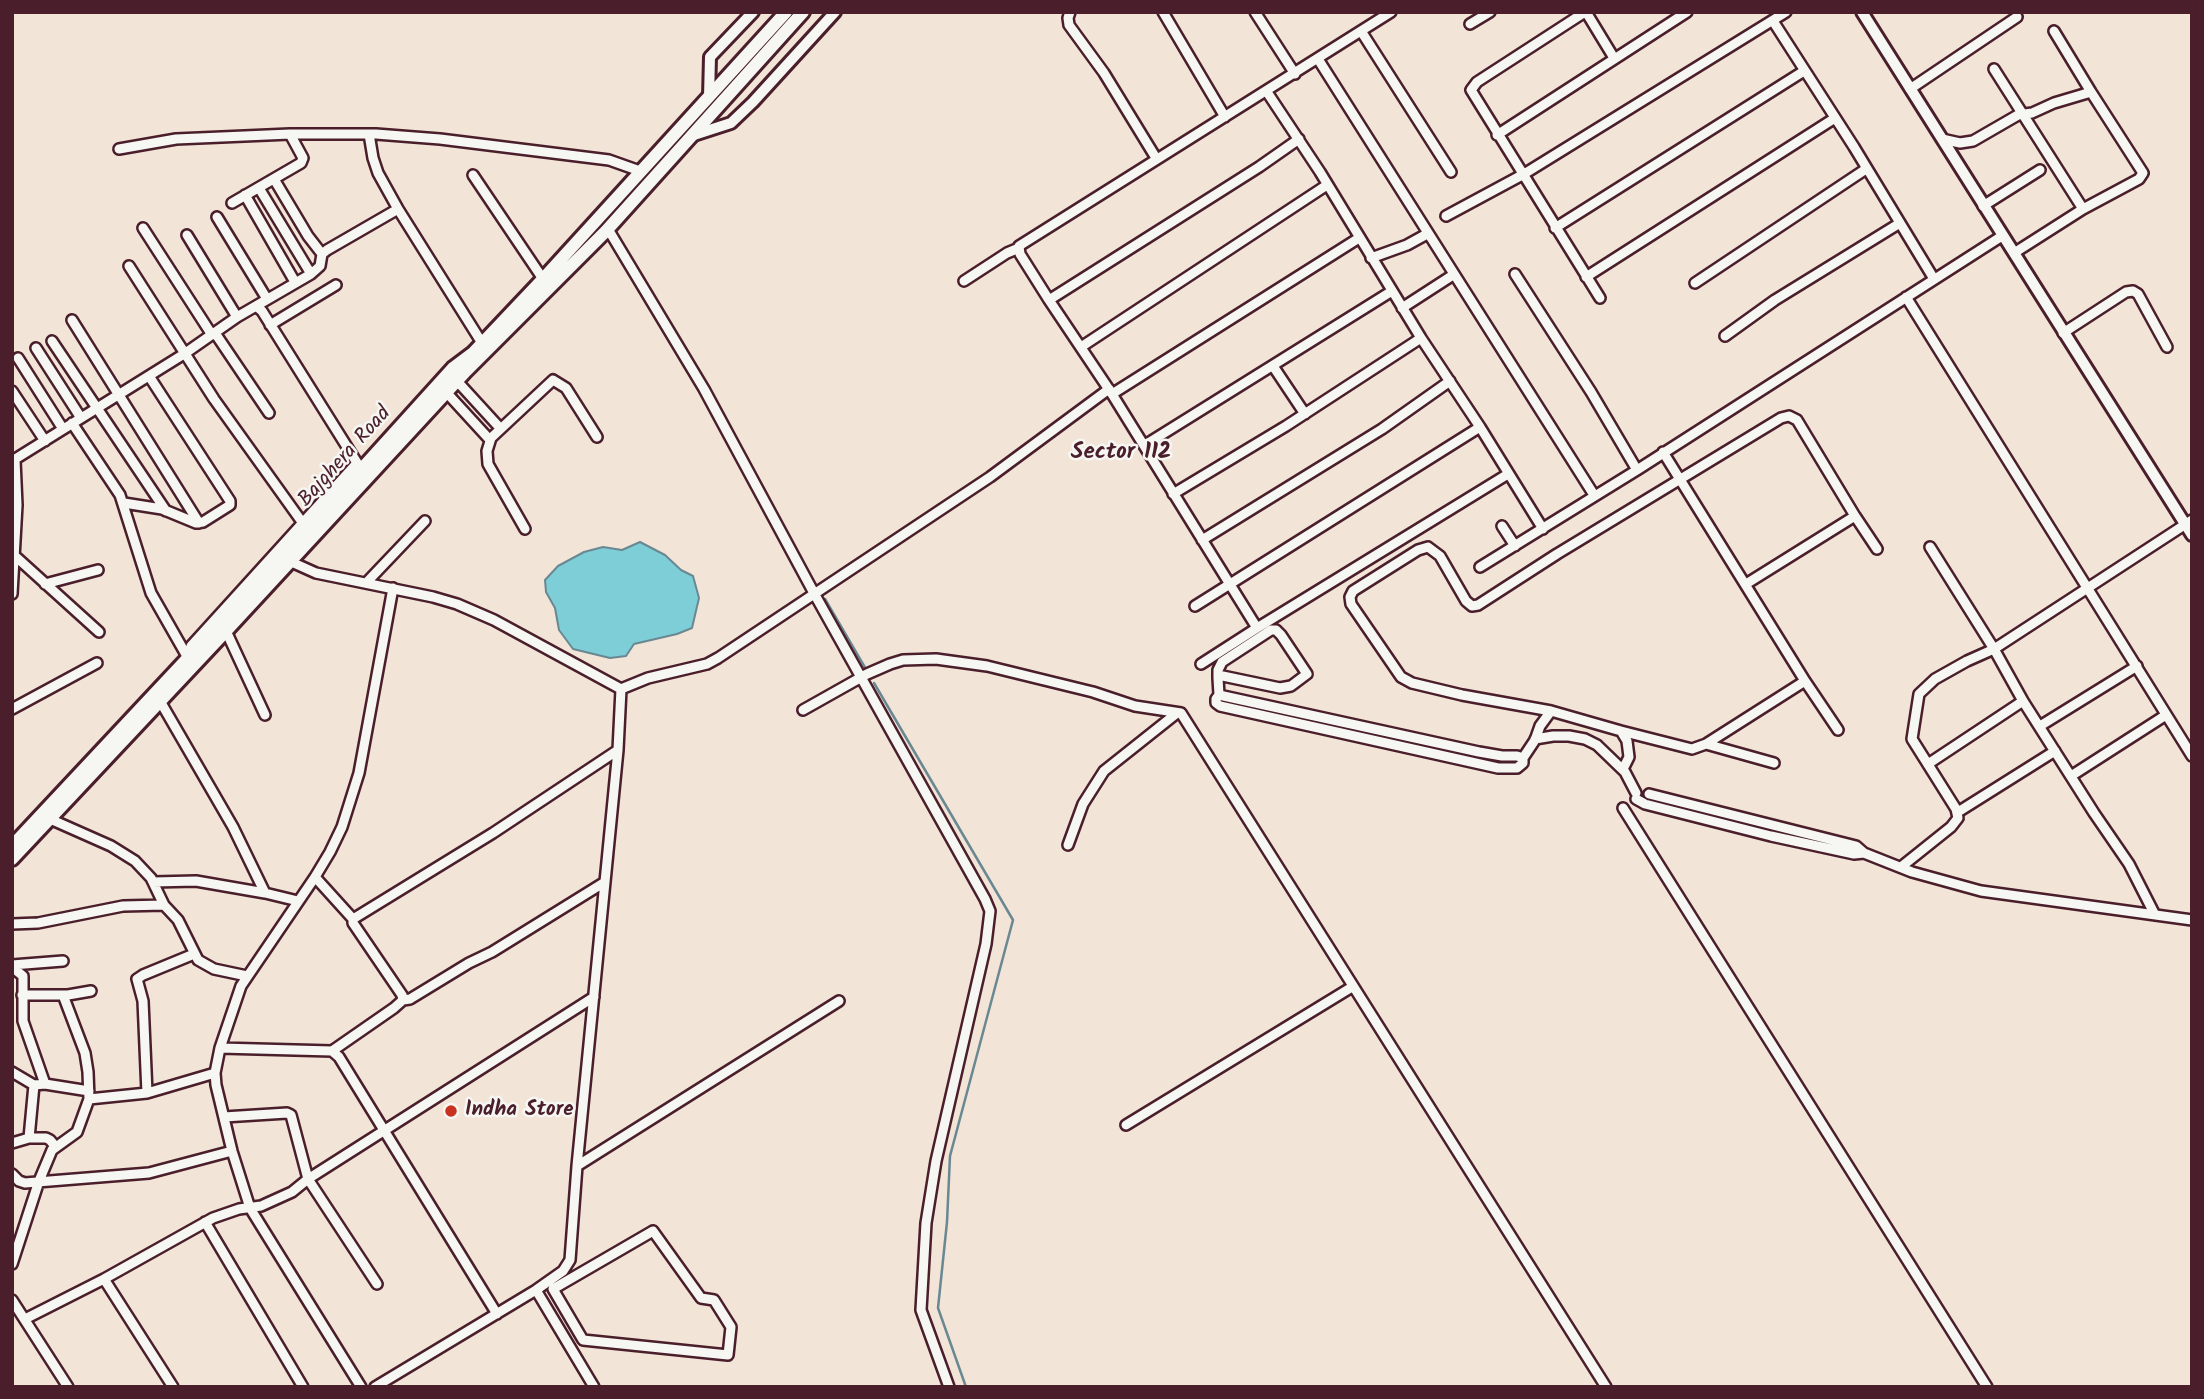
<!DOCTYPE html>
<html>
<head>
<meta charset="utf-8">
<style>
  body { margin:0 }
  #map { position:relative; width:2204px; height:1399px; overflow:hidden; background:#f2e4d7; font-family:Kalam,sans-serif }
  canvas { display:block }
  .frame { position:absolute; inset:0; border:14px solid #4a1f2b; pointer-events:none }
</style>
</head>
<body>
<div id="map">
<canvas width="2204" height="1399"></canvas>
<div class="frame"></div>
</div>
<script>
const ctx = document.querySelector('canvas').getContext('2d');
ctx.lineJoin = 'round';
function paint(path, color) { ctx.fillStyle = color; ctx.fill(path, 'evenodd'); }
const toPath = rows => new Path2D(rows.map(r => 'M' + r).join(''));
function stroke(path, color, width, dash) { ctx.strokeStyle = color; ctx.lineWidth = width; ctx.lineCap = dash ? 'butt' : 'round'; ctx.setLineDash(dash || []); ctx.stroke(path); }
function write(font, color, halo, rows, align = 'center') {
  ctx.font = font + ' Kalam,sans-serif'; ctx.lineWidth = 5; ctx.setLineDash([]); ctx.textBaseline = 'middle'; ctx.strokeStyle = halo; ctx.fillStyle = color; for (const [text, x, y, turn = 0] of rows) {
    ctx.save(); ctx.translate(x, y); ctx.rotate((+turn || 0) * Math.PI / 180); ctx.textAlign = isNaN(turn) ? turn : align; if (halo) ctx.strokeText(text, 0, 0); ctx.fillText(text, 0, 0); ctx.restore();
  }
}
const water = toPath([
  [640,542,665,555,681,570,693,576,699,598,692,628,677,634,634,644,626,656,610,658,573,649,559,630,555,608,546,592,545,580,558,566,584,552,603,547,622,550,640,542]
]);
paint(water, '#7dced7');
stroke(water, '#698892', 2);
stroke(toPath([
  [825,599,867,671],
  [874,683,1013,920,950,1156,947,1222,938,1308,966,1387]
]), '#698892', 2.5);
const minor = toPath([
  [1070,12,1068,18,1069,25,1104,73,1156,158],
  [1163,12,1225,117],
  [1255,12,1295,74],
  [1585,12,1477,82,1471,90,1600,298],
  [1586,12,1614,58],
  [1773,21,1854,147,1934,279],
  [1470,24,1490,12],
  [1361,31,1451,172],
  [1318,59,1594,495],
  [1994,69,2083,209],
  [1910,89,2017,17],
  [1267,92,1320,172,1421,338,1480,427,1543,529],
  [369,134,373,158,378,173,398,209,482,343],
  [1497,135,1687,12],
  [1942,139,1960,143,1973,141,2018,115,2032,113,2054,103,2091,92],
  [119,149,176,139,290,134,376,134,440,139,609,160,640,171],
  [473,175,543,279],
  [274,179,308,236,322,254],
  [259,188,311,274],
  [245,195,295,282],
  [232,203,301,163,303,158,290,134],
  [1983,206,2040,170],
  [1446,216,1524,174,1786,12],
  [217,217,267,299],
  [143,228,212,335],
  [1555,228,1804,71],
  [608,229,704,389,815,595,985,899,990,911,986,944,936,1161,926,1223,921,1310,949,1387],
  [187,235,237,317],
  [2014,253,2083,209,2139,179,2143,173,2091,92,2054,31],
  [1371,258,1407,245,1427,234],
  [129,266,214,399,307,529],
  [1586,277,1835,118],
  [964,281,1007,253,1019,248],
  [1695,283,1866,169],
  [1906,297,2192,756],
  [1049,300,1259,167,1299,139],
  [256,306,262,311,359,466],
  [1402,308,1453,275],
  [72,320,199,523],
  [270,325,336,285],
  [215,333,269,413],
  [2063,333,2126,292,2133,291,2138,294,2167,347],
  [1725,336,1775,300,1900,223],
  [52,341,166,511],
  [1081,347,1327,185],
  [36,348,81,418],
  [18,358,63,429],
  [1273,366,1305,414],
  [457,381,500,428],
  [12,391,45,441],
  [446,392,490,440],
  [1112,394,1359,238],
  [72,423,120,495,151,593,188,658],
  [1145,445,1392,291],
  [12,461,184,354,237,317,311,274,320,266,322,254,327,250,398,209],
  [1637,470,2002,236],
  [1173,494,1286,426,1421,338],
  [124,503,162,509,196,523,203,522,230,505,230,501,149,376],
  [1502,526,1515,546],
  [525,529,488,464,487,451,491,438,553,380,566,388,597,437],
  [1202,540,1382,429,1450,381],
  [1930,547,1994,649,2023,701,2094,813,2129,864,2155,915],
  [15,556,99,632],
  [287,560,316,573,433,597,457,604,494,620,621,689],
  [1480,567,1637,470,1591,392,1515,274],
  [366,583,425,521],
  [45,584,98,570],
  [1746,584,1855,516],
  [12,594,17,505,15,460],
  [1195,606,1480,427],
  [1257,628,1112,394,1049,300,1020,254,1019,246,1391,12],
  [226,631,265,715],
  [191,646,357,463],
  [1201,664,1257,628,1508,474],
  [1218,675,1280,688,1291,686,1307,674,1281,635,1276,630,1271,630,1222,662,1218,670,1218,678,1219,695],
  [1805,681,1838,730],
  [621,689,648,678,707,664,718,658,990,477,1109,389],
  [1219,695,1479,752,1502,756,1517,756,1523,758,1523,763,1517,768,1498,768,1220,706,1216,703,1216,699,1219,695],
  [160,701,233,827,265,893],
  [12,709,97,663],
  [803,710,867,674,890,664,903,660,936,659,987,666,1093,692,1135,706,1181,713,1606,1387],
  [2040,726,2137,666],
  [1621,731,1692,749,1706,744,1805,681,1663,452],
  [1535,739,1553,736,1569,736,1585,739,1597,745,1625,772,1636,793],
  [1706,744,1774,763],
  [1523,758,1535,740,1540,726,1551,711],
  [1928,764,2023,701],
  [1623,769,1629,757,1627,741,1621,731,1551,711,1462,695,1412,683,1401,677,1351,604,1350,597,1353,591,1418,550,1428,547,1440,556,1466,601,1472,606,1478,605,1557,554,1781,418,1789,416,1797,420,1855,516,1877,549],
  [2071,776,2166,715],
  [1649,794,1856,846,1864,853,1912,872,1981,891,2192,920],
  [1636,799,1645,804,1771,836,1854,854,1864,853],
  [1623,808,1987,1387],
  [1958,812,2055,751],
  [50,819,111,846,135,861,151,878,164,905],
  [1068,845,1083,804,1104,771,1177,713],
  [1901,867,1951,827,1958,818,1956,809,1912,739,1919,694,1935,679,1967,661,1994,649,2192,520],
  [315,877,353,919],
  [153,882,196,881,265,893,298,901],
  [12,924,38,923,123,906,164,905,178,920,198,960,214,969,247,976],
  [12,965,63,961],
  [12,967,23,976,23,1021,45,1084],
  [22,995,68,995,91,991],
  [63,995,85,1053,88,1072,89,1099],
  [403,1000,410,999,469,963,492,952,605,882],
  [220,1048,332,1051,394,1008,403,1000,402,995,353,923,353,919,493,833,618,750],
  [332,1051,339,1057,497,1314],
  [12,1072,34,1085,45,1084,89,1091],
  [147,1093,143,1001,137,979,143,975,194,954],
  [224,1117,287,1113,291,1115,308,1179,377,1284],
  [1126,1125,1352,987],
  [29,1138,34,1085],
  [12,1143,29,1138,46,1138,50,1140,55,1146],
  [577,1166,839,1001],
  [12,1174,19,1181,25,1183,149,1173,232,1151],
  [205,1222,303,1387],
  [653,1231,701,1298,714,1300,731,1327,728,1355,583,1340,553,1289,653,1231],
  [12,1264,39,1181,52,1150,77,1132,89,1099,147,1093,215,1073],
  [104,1279,173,1387],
  [536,1290,594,1387],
  [12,1300,68,1387],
  [25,1319,104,1279,213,1218,239,1209,261,1206,292,1192,308,1179,594,997],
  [361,1387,250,1208,232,1151,216,1085,215,1073,220,1048,241,986,315,877,330,852,342,827,359,773,393,588],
  [375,1387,536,1290,563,1271,570,1260,577,1166,618,750,621,689]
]);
const tertiary = toPath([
  [1862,12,2192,535],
  [709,97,710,57,753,12],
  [694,135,731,123,753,102,835,12]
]);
const secondary = toPath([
  [12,846,273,567,453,368,473,353,543,279,786,12],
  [12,859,226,631,466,371,606,231,803,12]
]);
stroke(minor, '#4a1f2b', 14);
stroke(tertiary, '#4a1f2b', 16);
stroke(secondary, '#4a1f2b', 18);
stroke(minor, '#f6f6f2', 9);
stroke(tertiary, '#f6f6f2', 10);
stroke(secondary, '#f6f6f2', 12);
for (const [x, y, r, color] of [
  [451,1111,7,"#c8321e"]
]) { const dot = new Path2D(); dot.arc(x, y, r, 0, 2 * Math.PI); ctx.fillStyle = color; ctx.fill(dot); stroke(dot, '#f6f6f2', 2.5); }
write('21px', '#4a1f2b', '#f6f6f2', [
  ["Bajghera Road",346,458,-48]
]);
write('bold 21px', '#4a1f2b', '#f6f6f2', [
  ["Indha Store",465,1111]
], 'left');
write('bold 23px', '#4a1f2b', '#f6f6f2', [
  ["Sector 112",1121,454]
]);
</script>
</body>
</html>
